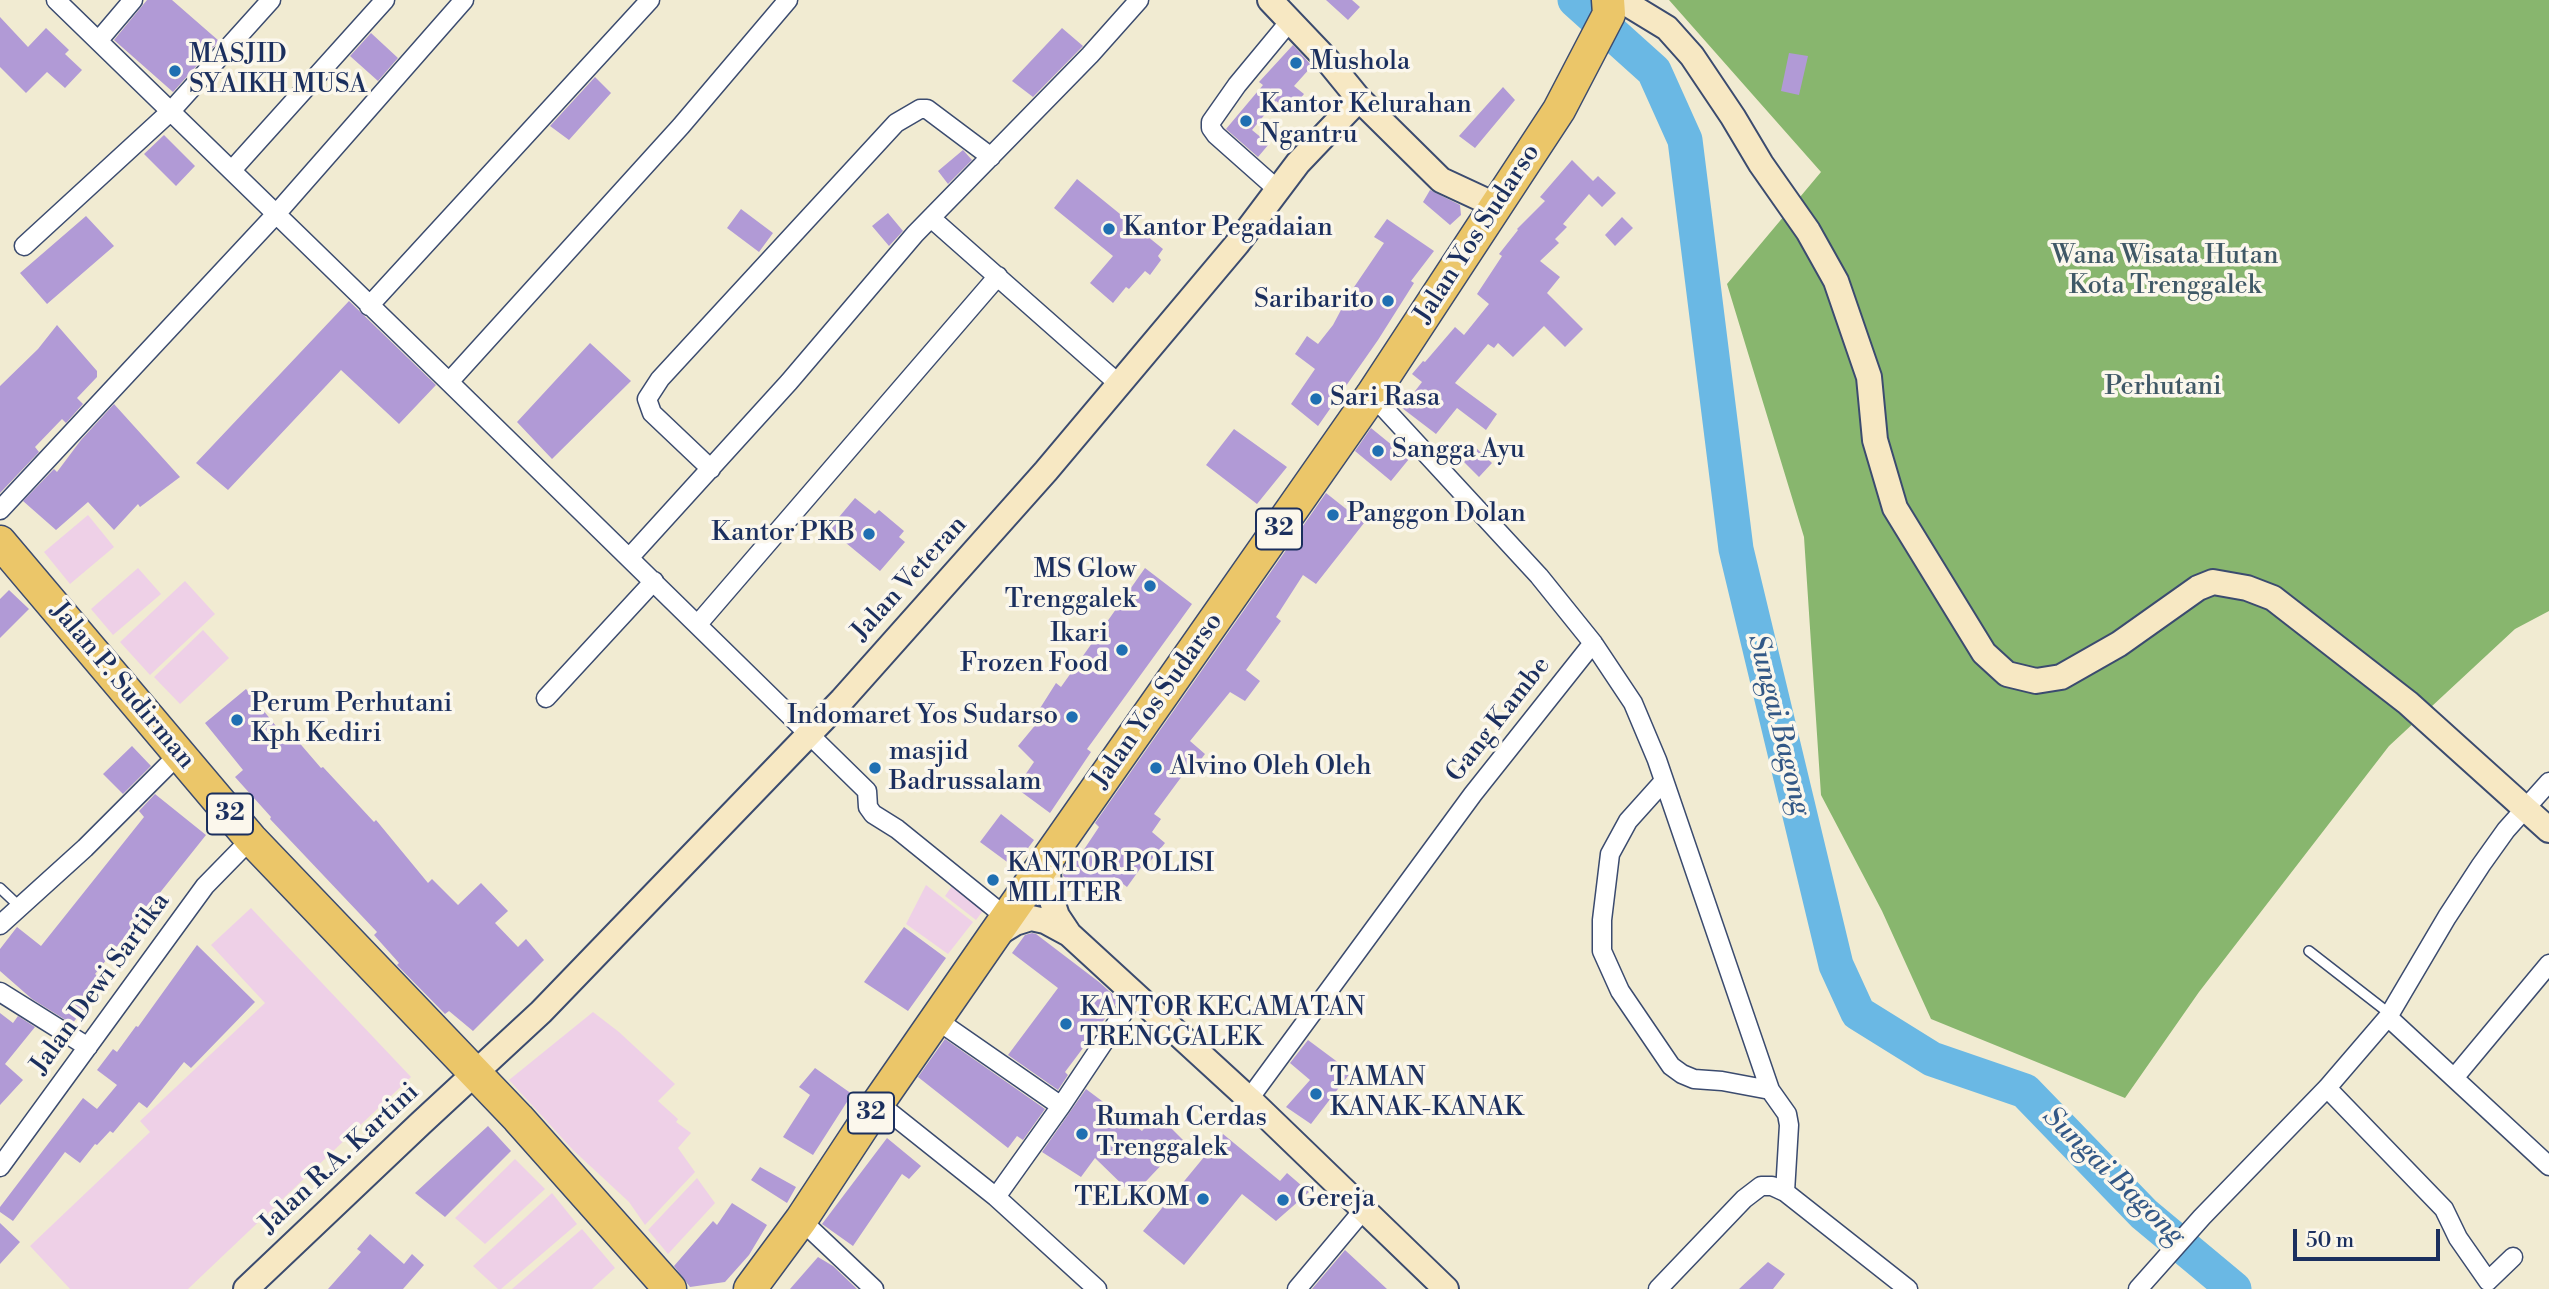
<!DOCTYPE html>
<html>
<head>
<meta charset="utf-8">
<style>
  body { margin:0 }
  #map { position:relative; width:2549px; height:1289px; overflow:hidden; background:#f1ebd2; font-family:"Libre Bodoni",serif }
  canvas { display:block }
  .scale { position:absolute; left:2293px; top:1229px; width:147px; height:32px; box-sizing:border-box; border:4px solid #1b2f5e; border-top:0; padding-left:9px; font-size:21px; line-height:24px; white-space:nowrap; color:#1b2f5e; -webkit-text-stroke:5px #fbf7ec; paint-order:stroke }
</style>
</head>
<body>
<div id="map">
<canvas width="2549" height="1289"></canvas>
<div class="scale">50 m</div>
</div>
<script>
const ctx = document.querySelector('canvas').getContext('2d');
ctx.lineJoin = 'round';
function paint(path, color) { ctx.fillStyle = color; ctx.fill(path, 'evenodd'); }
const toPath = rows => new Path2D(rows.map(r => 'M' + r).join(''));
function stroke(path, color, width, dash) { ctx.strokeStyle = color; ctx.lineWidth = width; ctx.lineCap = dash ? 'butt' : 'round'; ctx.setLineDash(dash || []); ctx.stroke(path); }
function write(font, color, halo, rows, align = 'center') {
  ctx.font = font + ' "Libre Bodoni",serif'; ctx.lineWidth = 7; ctx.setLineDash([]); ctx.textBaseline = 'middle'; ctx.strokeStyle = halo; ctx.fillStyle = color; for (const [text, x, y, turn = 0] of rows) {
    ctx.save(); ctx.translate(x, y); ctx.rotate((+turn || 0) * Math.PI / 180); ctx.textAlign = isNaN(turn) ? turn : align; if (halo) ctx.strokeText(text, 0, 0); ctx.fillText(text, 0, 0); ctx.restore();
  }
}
paint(toPath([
  [88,515,114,547,70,584,44,552],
  [138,568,161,594,113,635,91,609],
  [185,581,215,614,150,675,120,642],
  [203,630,229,658,180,704,154,677],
  [954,883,985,908,976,920,945,896],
  [926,885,973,922,948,954,906,924],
  [251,908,411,1077,188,1289,70,1289,30,1246,150,1132,140,1121,265,1003,211,945],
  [593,1012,619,1032,675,1084,658,1101,678,1119,676,1122,691,1133,678,1148,695,1172,645,1225,629,1202,573,1150,509,1080],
  [515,1159,545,1189,485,1244,455,1218],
  [697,1178,715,1203,668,1254,648,1230],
  [552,1193,577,1224,501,1289,498,1289,473,1266],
  [582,1229,615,1268,592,1289,512,1289]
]), '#eed0e7');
paint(toPath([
  [1669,0,2549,0,2549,611,2515,629,2389,746,2199,992,2125,1098,1931,1019,1882,911,1821,795,1804,537,1727,284,1821,172]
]), '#88b66e');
stroke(toPath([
  [1575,0,1654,71,1685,140,1736,549,1836,965,1858,1013,1932,1059,2025,1091,2144,1214,2234,1289]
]), '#6ab8e4', 35);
paint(toPath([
  [147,0,172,0,219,41,173,92,114,40],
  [1326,0,1352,0,1360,7,1348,20],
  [0,17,28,47,46,28,69,50,65,54,82,70,65,88,47,72,26,93,0,67],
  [1062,28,1083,46,1033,97,1012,81],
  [371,33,398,58,378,81,350,56],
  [1293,45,1312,66,1294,86,1304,94,1290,112,1276,101,1252,130,1269,144,1258,157,1226,129,1263,85,1259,82],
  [1789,53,1808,56,1799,95,1781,91],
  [595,77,611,93,569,140,550,126],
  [1503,87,1515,100,1475,148,1459,136],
  [164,135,195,166,176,186,144,154],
  [963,150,972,160,948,184,938,171],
  [1572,160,1593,181,1598,176,1616,193,1602,207,1589,194,1563,224,1567,227,1555,239,1559,243,1540,261,1560,277,1547,293,1583,329,1565,347,1544,326,1513,357,1498,343,1494,348,1488,344,1455,383,1497,414,1486,430,1457,408,1436,434,1402,408,1422,382,1412,374,1423,361,1425,362,1455,327,1464,335,1489,304,1477,294,1502,256,1499,254,1518,230,1517,229,1545,201,1540,197],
  [1077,179,1163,249,1158,256,1161,260,1150,275,1145,271,1129,289,1126,287,1113,303,1090,283,1113,256,1054,208],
  [1430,190,1460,205,1461,215,1450,225,1423,202],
  [741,209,773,233,759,252,727,228],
  [888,213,903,231,889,246,872,226],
  [86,216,114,246,47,304,20,273],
  [1622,217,1633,228,1615,246,1605,235],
  [1387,219,1434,251,1411,281,1414,283,1378,340,1318,426,1291,404,1315,369,1295,354,1307,336,1318,344,1333,325,1350,293,1384,243,1374,237],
  [349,301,436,385,399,424,341,370,228,490,196,463],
  [57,325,97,371,97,377,77,398,83,404,66,423,62,419,35,447,39,452,0,493,0,386,38,349],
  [590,343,631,381,552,459,517,422],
  [114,404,180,477,140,507,138,504,114,530,88,502,56,530,23,501,54,469,57,472,81,440],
  [1371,428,1409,459,1391,481,1355,451],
  [1234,429,1287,467,1257,504,1206,465],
  [1476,448,1492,463,1479,477,1464,462],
  [1326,493,1364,523,1316,584,1303,575,1276,617,1281,621,1246,670,1260,681,1245,701,1230,692,1190,741,1205,754,1190,774,1185,772,1154,814,1161,819,1152,832,1165,843,1148,864,1145,862,1127,887,1114,877,1097,899,1063,876,1065,866,1076,850,1081,854,1099,827,1095,823],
  [855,498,875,514,879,510,904,531,899,537,905,542,880,571,829,529],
  [1145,568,1192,604,1087,749,1091,752,1050,813,1016,788,1034,762,1018,746,1042,717,1037,713,1056,683,1061,687],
  [9,590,29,609,0,638,0,599],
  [246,689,284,736,290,732,321,768,323,767,374,822,376,820,428,883,432,879,458,905,481,883,508,911,495,923,518,947,526,939,544,960,473,1031,449,1011,445,1014,397,965,399,963,374,935,377,932,270,819,271,817,235,777,243,770,205,723],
  [132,746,151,766,123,794,103,774],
  [155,794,206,835,95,974,105,982,72,1024,32,999,0,971,0,949,17,927,41,946,144,817,139,811],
  [1001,814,1034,840,1014,867,980,842],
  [904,927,946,958,908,1011,864,982],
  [1032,933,1036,934,1099,982,1119,1000,1065,1072,1068,1075,1058,1090,1008,1055,1058,988,1012,953,1025,935],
  [197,945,255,1002,191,1068,184,1062,147,1108,139,1102,113,1133,110,1131,97,1145,95,1144,80,1163,65,1152,13,1221,0,1212,0,1207,83,1098,97,1109,117,1085,97,1070,113,1049,117,1052,136,1026,138,1027],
  [0,1013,13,1023,18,1016,35,1027,5,1064,23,1080,0,1105],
  [945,1039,1045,1109,1023,1140,1017,1136,1008,1148,918,1077],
  [1308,1040,1351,1072,1311,1124,1286,1107,1310,1080,1290,1063],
  [815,1068,852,1094,813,1155,783,1137,810,1095,799,1087],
  [1086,1089,1142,1131,1157,1114,1184,1141,1133,1195,1095,1158,1081,1177,1042,1152],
  [488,1126,511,1151,445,1217,415,1193],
  [1223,1134,1280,1181,1287,1173,1309,1192,1276,1221,1242,1194,1184,1265,1143,1231],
  [887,1138,921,1166,909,1179,902,1174,853,1246,822,1224],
  [760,1167,796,1187,787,1203,751,1180],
  [732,1203,767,1225,749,1255,725,1282,690,1287,674,1266,713,1221,717,1225],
  [0,1223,20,1242,0,1264],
  [370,1234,404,1264,412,1254,424,1265,403,1289,328,1289,361,1252,357,1249],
  [1345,1250,1387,1289,1312,1289],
  [818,1257,833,1266,857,1289,790,1289],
  [1768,1262,1785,1274,1773,1289,1739,1289]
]), '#b19ad6');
const lane = toPath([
  [0,888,19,906],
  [2309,951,2390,1014]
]);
const street = toPath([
  [56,0,449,382,681,126,788,0],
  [99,40,133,0],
  [232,170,385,0],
  [1278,190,1216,135,1211,128,1211,122,1237,85,1290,21],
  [931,218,1120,385],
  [24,246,171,111,271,0],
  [369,306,650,0],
  [449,382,867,791,868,807,873,814,897,829,1007,918],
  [1372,395,1539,576,1593,643,1633,703,1657,760,1770,1090,1722,1081,1694,1079,1682,1074,1671,1066,1620,991,1602,951,1602,920,1610,854,1628,821,1663,782],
  [711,469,652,413,647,399,660,379,896,123,920,109,927,109,991,157],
  [0,510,277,213,464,0],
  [629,558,789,382,915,234,1090,55,1139,0],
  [698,624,998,276],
  [546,698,654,581],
  [0,925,85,848,179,754],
  [0,992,88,1047],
  [2388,1017,2549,1166],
  [937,1020,1061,1106],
  [2454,1078,2549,964],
  [2327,1088,2444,1209,2458,1238,2488,1281,2513,1257],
  [1770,1090,1787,1114,1789,1125,1785,1192],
  [1249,1099,1473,794,1593,643],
  [878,1103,996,1197,1097,1289],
  [0,1167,205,886,251,839],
  [996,1197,1061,1106,1136,994],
  [801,1220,874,1289],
  [1297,1289,1365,1208],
  [1658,1289,1744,1199,1761,1186,1772,1186,1785,1192,1908,1289],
  [2138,1289,2202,1217,2327,1088,2388,1017,2447,917,2481,865,2506,830,2549,782]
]);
const secondary = toPath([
  [1270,0,1328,61,1359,99,1441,180,1497,206],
  [1621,0,1667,28,1692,56,1733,117,1761,164,1808,231,1836,281,1869,377,1875,440,1895,508,1984,653,2007,674,2036,681,2061,677,2119,644,2198,588,2213,582,2247,588,2273,598,2408,703,2549,830],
  [1054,853,1048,869,1049,892,1057,916,1069,934],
  [997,934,1015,923,1031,918,1045,921,1069,934,1249,1099,1446,1289],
  [246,1289,421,1123,541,1012,842,700,1046,471,1237,244,1298,163,1359,99]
]);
const highway = toPath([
  [0,542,251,839,518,1118,670,1289],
  [750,1289,801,1220,878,1103,993,937,1372,395,1559,110,1609,14,1608,0]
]);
stroke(lane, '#3b4b6f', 12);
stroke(street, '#3b4b6f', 21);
stroke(secondary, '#3b4b6f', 28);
stroke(highway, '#3b4b6f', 35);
stroke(lane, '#fff', 9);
stroke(street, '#fff', 18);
stroke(secondary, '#f7e8c3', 24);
stroke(highway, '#ebc669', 32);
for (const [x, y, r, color] of [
  [1296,63,7,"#1f6fb2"],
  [175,71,7,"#1f6fb2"],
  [1246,121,7,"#1f6fb2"],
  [1109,229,7,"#1f6fb2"],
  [1388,301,7,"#1f6fb2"],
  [1316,399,7,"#1f6fb2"],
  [1378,451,7,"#1f6fb2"],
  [1333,515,7,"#1f6fb2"],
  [869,534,7,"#1f6fb2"],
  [1150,586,7,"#1f6fb2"],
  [1122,650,7,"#1f6fb2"],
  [1072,717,7,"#1f6fb2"],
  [237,720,7,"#1f6fb2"],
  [875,768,7,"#1f6fb2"],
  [1156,768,7,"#1f6fb2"],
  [993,880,7,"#1f6fb2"],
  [1066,1024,7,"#1f6fb2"],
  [1316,1094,7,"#1f6fb2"],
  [1082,1134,7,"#1f6fb2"],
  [1203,1199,7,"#1f6fb2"],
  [1283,1200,7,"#1f6fb2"]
]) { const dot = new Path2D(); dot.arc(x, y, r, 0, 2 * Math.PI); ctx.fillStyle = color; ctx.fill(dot); stroke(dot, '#fbf7ec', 2.5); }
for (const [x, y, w] of [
  [1279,529,46],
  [230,814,46],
  [871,1113,46]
]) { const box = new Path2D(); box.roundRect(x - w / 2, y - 20.5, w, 41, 5); ctx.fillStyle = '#fbf7ec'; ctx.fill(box); stroke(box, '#1b2f5e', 2); }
write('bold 24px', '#1b2f5e', null, [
  ["32",1279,529],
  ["32",230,814],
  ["32",871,1113]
]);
write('26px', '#1b2f5e', '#fbf7ec', [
  ["MASJID",189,56],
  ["SYAIKH MUSA",189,86],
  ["Mushola",1310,63],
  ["Kantor Kelurahan",1260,106],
  ["Ngantru",1260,136],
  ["Kantor Pegadaian",1123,229],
  ["Saribarito",1374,301,"right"],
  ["Sari Rasa",1330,399],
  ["Sangga Ayu",1392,451],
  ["Panggon Dolan",1347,515],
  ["Kantor PKB",855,534,"right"],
  ["MS Glow",1136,571,"right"],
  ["Trenggalek",1136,601,"right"],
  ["Ikari",1108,635,"right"],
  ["Frozen Food",1108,665,"right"],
  ["Perum Perhutani",251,705],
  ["Kph Kediri",251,735],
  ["Indomaret Yos Sudarso",1058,717,"right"],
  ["masjid",889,753],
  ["Badrussalam",889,783],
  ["Alvino Oleh Oleh",1170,768],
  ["KANTOR POLISI",1007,865],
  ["MILITER",1007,895],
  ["KANTOR KECAMATAN",1080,1009],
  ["TRENGGALEK",1080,1039],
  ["TAMAN",1330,1079],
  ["KANAK-KANAK",1330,1109],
  ["Rumah Cerdas",1096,1119],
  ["Trenggalek",1096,1149],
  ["TELKOM",1189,1199,"right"],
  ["Gereja",1297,1200]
], 'left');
write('26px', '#1b2f5e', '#fbf7ec', [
  ["Jalan Yos Sudarso",1478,234,-57],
  ["Jalan Veteran",910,579,-48],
  ["Jalan P. Sudirman",122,686,50],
  ["Jalan Yos Sudarso",1158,701,-55],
  ["Gang Kambe",1499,720,-52],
  ["Jalan Dewi Sartika",101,984,-54],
  ["Jalan R.A. Kartini",340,1159,-43]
]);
write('26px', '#3f5866', '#fbf7ec', [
  ["Wana Wisata Hutan",2165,257],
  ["Kota Trenggalek",2165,287],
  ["Perhutani",2163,388]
]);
write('italic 28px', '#335886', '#fbf7ec', [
  ["Sungai Bagong",1778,725,76],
  ["Sungai Bagong",2113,1177,44]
]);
</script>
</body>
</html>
